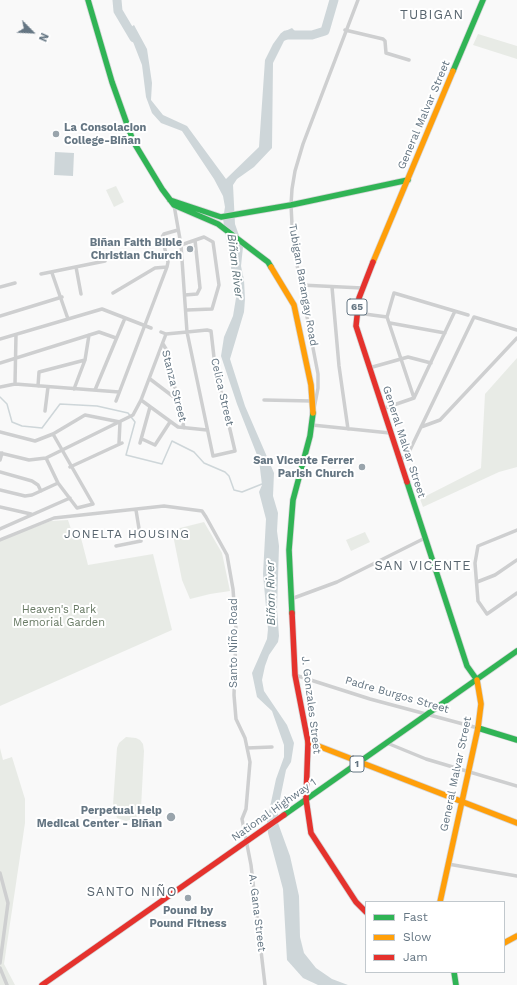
<!DOCTYPE html>
<html>
<head>
<meta charset="utf-8">
<style>
  body { margin:0 }
  #map { position:relative; width:517px; height:985px; overflow:hidden; background:#f9f9f9; font-family:"Work Sans",sans-serif }
  canvas { display:block }
  .legend { position:absolute; left:365px; top:901px; width:140px; height:72px; box-sizing:border-box; background:#fff; border:1px solid #c1c8cd; margin:0; padding:5px 7px; list-style:none; font-size:12px; color:#657683 }
  .legend li { display:flex; align-items:center; gap:8px; height:20px }
  .legend b { width:20px; border:1px solid #c1c8cd }
  .north { position:absolute; left:12px; top:12px; width:40px; height:40px; -webkit-text-stroke:3px #fff; paint-order:stroke; rotate:114deg; font-size:11px; font-weight:700; line-height:16px; text-align:center; color:#657683 }
  .north::after { content:''; display:block; margin:auto; width:14px; height:18px; background:#657683; clip-path:polygon(50% 0,100% 100%,50% 72%,0 100%) }
</style>
</head>
<body>
<div id="map">
<canvas width="517" height="985"></canvas>
<ul class="legend">
<li><b style="height:5px;background:#30b455"></b>Fast</li>
<li><b style="height:5px;background:#ff9f0a"></b>Slow</li>
<li><b style="height:5px;background:#e5322d"></b>Jam</li>
</ul>
<div class="north">N</div>
</div>
<script>
const ctx = document.querySelector('canvas').getContext('2d');
ctx.lineJoin = 'round';
function paint(path, color) { ctx.fillStyle = color; ctx.fill(path, 'evenodd'); }
const toPath = rows => new Path2D(rows.map(r => 'M' + r).join(''));
function stroke(path, color, width, dash) { ctx.strokeStyle = color; ctx.lineWidth = width; ctx.lineCap = dash ? 'butt' : 'round'; ctx.setLineDash(dash || []); ctx.stroke(path); }
function write(font, color, halo, rows, align = 'center') {
  ctx.font = font + ' "Work Sans",sans-serif'; ctx.lineWidth = 4; ctx.setLineDash([]); ctx.textBaseline = 'middle'; ctx.strokeStyle = halo; ctx.fillStyle = color; for (const [text, x, y, turn = 0] of rows) {
    ctx.save(); ctx.translate(x, y); ctx.rotate((+turn || 0) * Math.PI / 180); ctx.textAlign = isNaN(turn) ? turn : align; if (halo) ctx.strokeText(text, 0, 0); ctx.fillText(text, 0, 0); ctx.restore();
  }
}
paint(toPath([
  [478,34,517,46,517,59,473,45],
  [116,186,124,202,114,207,106,190],
  [517,358,517,467,499,472,423,507,420,499,481,468,485,394],
  [68,520,72,532,81,538,88,565,153,554,172,630,0,706,0,540,51,521],
  [204,522,222,553,230,591,210,594,190,599,182,580,172,530],
  [365,532,370,542,351,551,346,540],
  [126,737,136,738,140,740,143,744,144,751,141,808,136,818,126,821,117,818,113,805,117,748,119,743],
  [0,748,3,760,12,757,25,799,25,823,4,964,15,985,0,985]
]), '#e8ebe6');
paint(toPath([
  [134,25,147,49,152,83,151,100,163,115,187,126,226,179,259,147,265,60,273,44,281,33,292,28,298,34,284,41,273,63,272,148,254,167,237,179,233,185,235,224,243,247,241,266,244,280,245,299,244,312,230,359,245,406,274,473,273,496,278,513,277,531,279,546,277,609,279,636,278,642,269,655,265,666,262,680,264,691,287,725,294,743,291,762,286,770,278,809,278,823,290,856,299,896,300,937,304,953,316,968,332,979,348,985,318,985,303,978,287,960,283,889,268,833,267,821,276,779,284,757,284,745,272,711,257,697,252,673,267,639,268,629,263,574,266,519,259,492,262,485,259,460,237,404,221,356,224,337,233,316,236,298,223,219,225,207,223,196,214,179,182,131,161,123,152,113,146,97,142,65,128,29],
  [55,152,74,153,73,176,54,175]
]), '#ced6d9');
stroke(toPath([
  [0,397,7,404,12,422,22,426,42,428,60,404,97,406,128,413,135,422,126,455,162,464,172,441,194,452,204,463,225,472,229,476,234,490,242,492,262,484]
]), '#ced6d9', 1.5);
stroke(toPath([
  [117,0,118,11,134,38],
  [286,35,312,35,325,31,334,0]
]), '#ced6d9', 9);
const fast = toPath([
  [88,0,112,82,133,141,162,189,174,205,218,224,268,262,271,267],
  [453,71,483,0],
  [170,200,221,217,291,205,408,180],
  [407,482,467,666,477,680],
  [292,613,289,550,293,500,310,436,313,413],
  [478,728,517,740],
  [284,815,517,651],
  [454,972,456,985]
]);
const slow = toPath([
  [373,262,453,71],
  [271,267,294,305,311,385,313,413],
  [308,742,517,823],
  [440,902,478,728,481,704,477,680],
  [504,943,517,936]
]);
const jam = toPath([
  [373,262,359,298,356,326,407,482],
  [292,613,295,675,308,742,306,799,311,833,356,902,366,912],
  [42,985,284,815]
]);
stroke(fast, '#d5d6d7', 7);
stroke(slow, '#d5d6d7', 7);
stroke(jam, '#d5d6d7', 7);
stroke(toPath([
  [345,30,383,39,385,41,386,53,409,60],
  [181,245,204,237,213,242,219,285,212,309,187,310],
  [76,267,81,294],
  [52,273,68,319],
  [41,274,105,261],
  [301,285,362,288],
  [0,287,15,283],
  [332,287,339,366,348,429],
  [113,293,155,268,167,267],
  [185,295,197,294,200,288,195,240],
  [357,313,387,317],
  [0,316,62,297],
  [390,323,445,333],
  [161,332,166,334,187,332,207,330,211,331,216,375,220,387,235,451,213,456,187,332,181,245,174,205],
  [0,339,102,309,151,328],
  [163,344,166,349,184,428],
  [0,363,99,332,116,338],
  [369,368,408,357,431,363],
  [150,379,179,401],
  [15,384,16,335],
  [38,386,39,372,85,360],
  [0,387,15,384,119,392],
  [74,389,85,360,89,335],
  [95,390,125,318],
  [414,398,387,317,394,293,468,315],
  [141,400,178,427,207,430],
  [264,400,312,401],
  [116,401,167,267,168,262,162,237,164,234,178,230],
  [314,409,318,388,318,374,293,244,291,205,292,189,295,171,303,144,358,0],
  [382,409,414,398,455,311],
  [45,411,48,387],
  [312,425,390,433],
  [421,427,440,420,517,338],
  [0,432,35,441,53,434,85,415,120,422],
  [142,439,155,445,170,422],
  [119,443,120,422],
  [140,443,150,407],
  [0,453,29,460,46,458,133,415,141,400,166,334],
  [46,458,58,483,77,508,93,504,53,434],
  [0,460,2,453],
  [400,460,408,454,474,317,517,330],
  [70,467,122,443],
  [0,472,32,481,38,485,41,491],
  [0,490,25,496,32,495,58,483],
  [0,507,31,514],
  [0,529,70,498],
  [517,530,478,546,475,563,478,601,487,614,517,593],
  [0,540,54,518,164,506,202,511,206,517,227,555,233,589,236,630,234,695,236,719,245,738,250,762,246,809,242,819,251,865,265,985],
  [116,546,141,541,136,510],
  [477,582,495,575,517,560],
  [291,599,337,582,425,538],
  [295,675,370,699,478,728],
  [387,743,426,759,517,786],
  [247,748,272,747],
  [448,864,517,876],
  [0,873,8,903,0,963],
  [0,968,7,985]
]), '#cecfd0', 3.5);
stroke(fast, '#30b455', 5.5);
stroke(slow, '#ff9f0a', 5.5);
stroke(jam, '#e5322d', 5.5);
for (const [x, y, r, color] of [
  [56,134,4,"#99a4ac"],
  [190,249,4,"#99a4ac"],
  [362,467,4,"#99a4ac"],
  [171,817,5,"#99a4ac"],
  [188,898,4,"#99a4ac"]
]) { const dot = new Path2D(); dot.arc(x, y, r, 0, 2 * Math.PI); ctx.fillStyle = color; ctx.fill(dot); stroke(dot, '#fff', 1.5); }
for (const [x, y, w] of [
  [357,307,20],
  [357,764,14]
]) { const box = new Path2D(); box.roundRect(x - w / 2, y - 8, w, 16, 3); ctx.fillStyle = '#fff'; ctx.fill(box); stroke(box, '#657683', 1); }
write('bold 10px', '#657683', null, [
  ["65",357,307],
  ["1",357,764]
]);
write('11px', '#657683', '#fff', [
  ["General Malvar Street",424,115,-67],
  ["Tubigan Barangay Road",303,285,80],
  ["Stanza Street",174,386,76],
  ["Celica Street",222,392,77],
  ["General Malvar Street",404,442,72],
  ["Santo Niño Road",234,643,-90],
  ["Padre Burgos Street",397,695,16],
  ["J. Gonzales Street",311,705,83],
  ["General Malvar Street",456,774,-78],
  ["National Highway 1",274,810,-35],
  ["A. Gana Street",257,913,83]
]);
write('bold 11px', '#657683', '#fff', [
  ["La Consolacion",64,128,"left"],
  ["College-Biñan",64,141,"left"],
  ["Biñan Faith Bible",182,243],
  ["Christian Church",182,256],
  ["San Vicente Ferrer",354,461],
  ["Parish Church",354,474],
  ["Perpetual Help",162,811],
  ["Medical Center - Biñan",162,824],
  ["Pound by",188,911,"center"],
  ["Pound Fitness",188,924,"center"]
], 'right');
write('11px', '#687a64', '#fff', [
  ["Heaven's Park",59,610],
  ["Memorial Garden",59,623]
]);
write('italic 12px', '#60757c', '#fff', [
  ["Biñan River",235,266,83],
  ["Biñan River",271,593,-91]
]);
ctx.letterSpacing = '1px';
write('12px', '#57646e', '#fff', [
  ["JONELTA HOUSING",127,534]
]);
ctx.letterSpacing = '0px';
ctx.letterSpacing = '1px';
write('13px', '#57646e', '#fff', [
  ["TUBIGAN",432,15],
  ["SAN VICENTE",423,566],
  ["SANTO NIÑO",132,892]
]);
ctx.letterSpacing = '0px';
</script>
</body>
</html>
